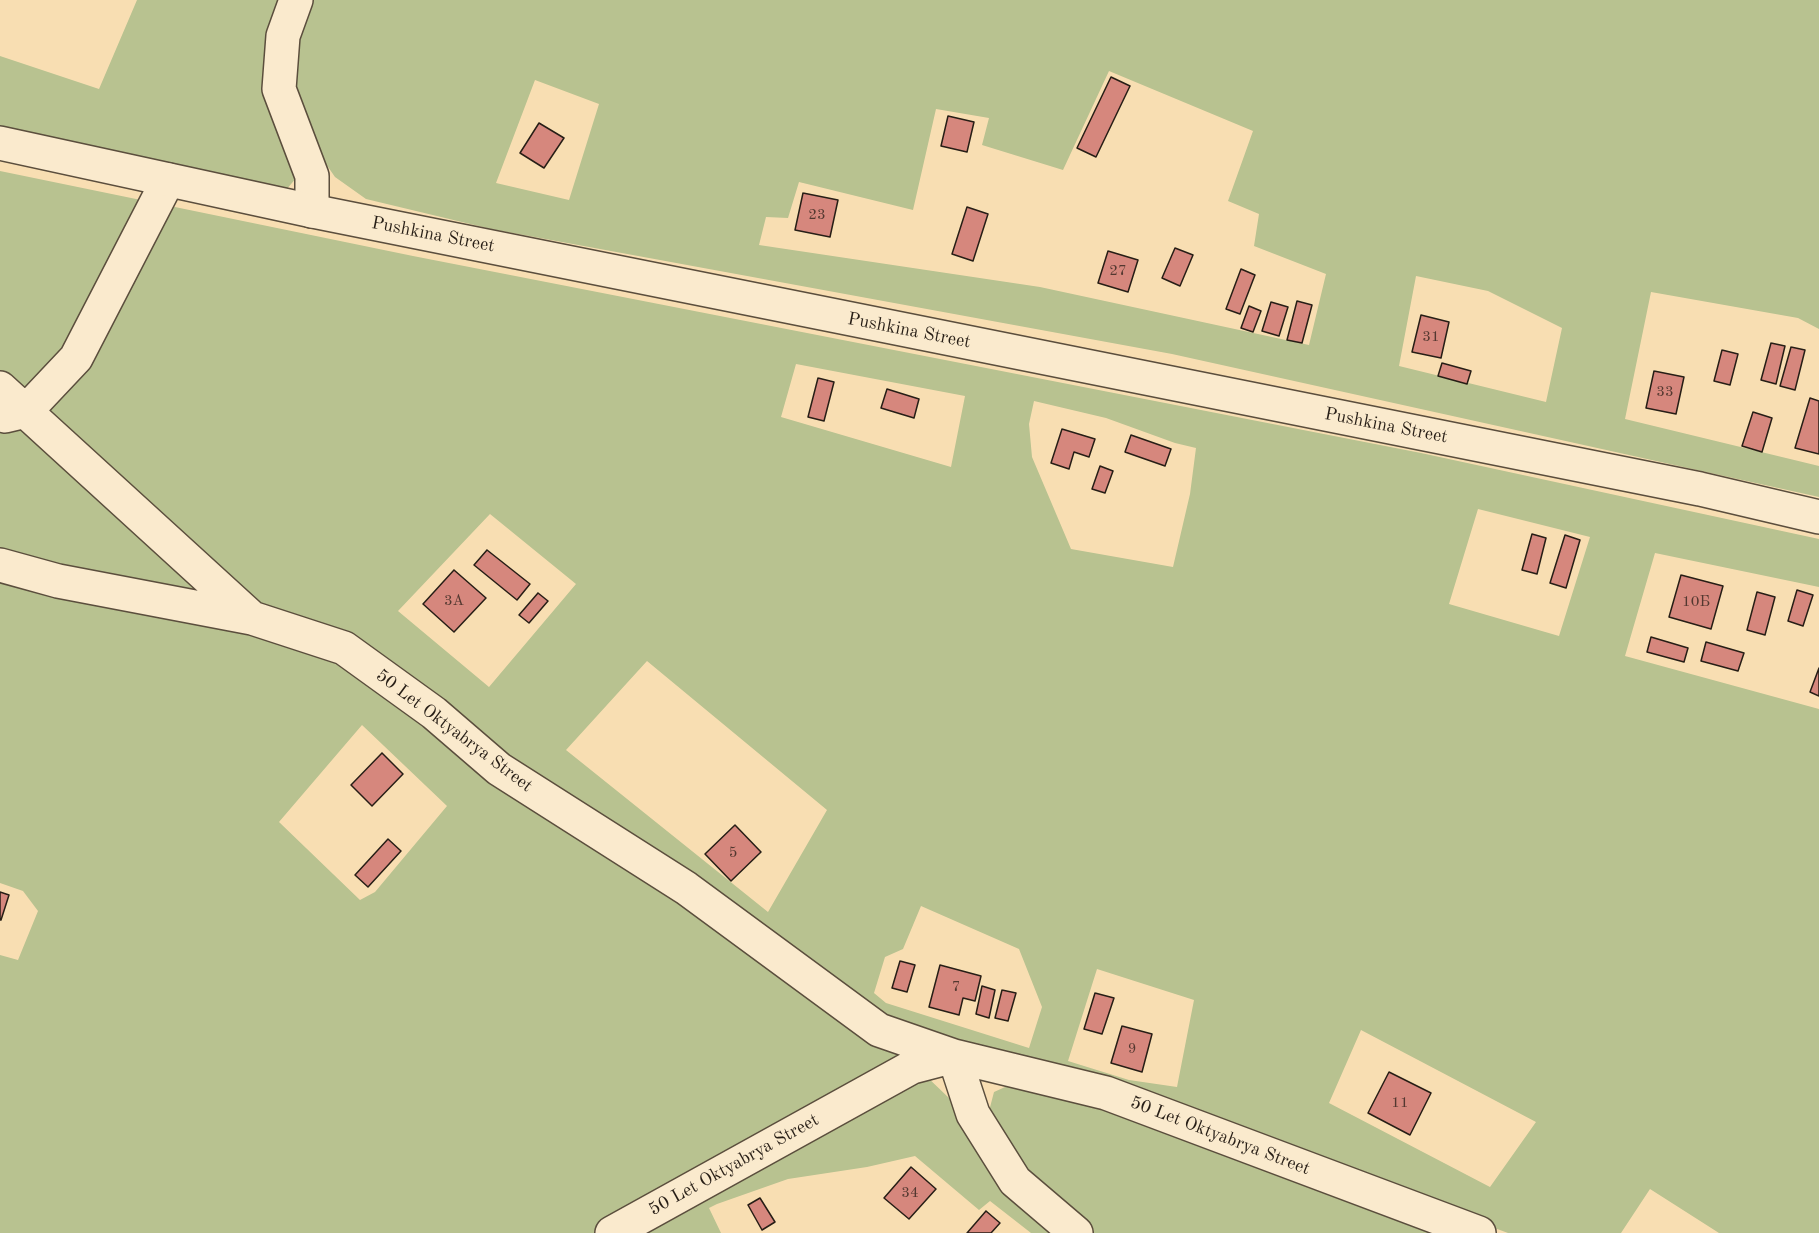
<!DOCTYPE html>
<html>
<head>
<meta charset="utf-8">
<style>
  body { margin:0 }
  canvas { display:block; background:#f8deb2 }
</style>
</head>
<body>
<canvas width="1819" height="1233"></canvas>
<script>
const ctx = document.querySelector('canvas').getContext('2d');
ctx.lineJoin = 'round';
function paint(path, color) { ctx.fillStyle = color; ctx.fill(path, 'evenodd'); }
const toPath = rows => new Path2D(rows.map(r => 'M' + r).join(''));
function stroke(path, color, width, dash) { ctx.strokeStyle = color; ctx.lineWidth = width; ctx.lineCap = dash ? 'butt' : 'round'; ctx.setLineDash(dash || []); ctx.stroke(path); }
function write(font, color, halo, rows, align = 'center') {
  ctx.font = font + ' "Old Standard TT",serif'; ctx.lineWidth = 6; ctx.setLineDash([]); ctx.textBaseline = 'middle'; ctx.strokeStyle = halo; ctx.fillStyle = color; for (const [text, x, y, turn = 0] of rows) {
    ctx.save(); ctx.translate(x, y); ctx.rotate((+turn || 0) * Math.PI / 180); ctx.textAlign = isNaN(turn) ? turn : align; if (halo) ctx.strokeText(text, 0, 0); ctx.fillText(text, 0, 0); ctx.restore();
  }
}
paint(toPath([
  [137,0,285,0,297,177,286,190,0,132,0,56,99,89],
  [305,0,1819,0,1819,329,1798,318,1651,292,1625,419,1819,466,1819,497,1172,354,491,229,366,199,335,177,306,135,290,89],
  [1109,71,1253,131,1228,201,1259,214,1254,246,1326,274,1309,345,1040,287,759,245,766,217,788,218,799,182,913,210,936,109,989,118,982,145,1063,170],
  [535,80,599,104,569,200,496,183],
  [1416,276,1488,291,1562,328,1546,402,1399,366],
  [0,171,413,256,1421,453,1819,539,1819,587,1655,553,1625,656,1819,709,1819,1233,1719,1233,1650,1189,1621,1233,1508,1233,1207,1121,936,1042,870,1006,343,658,900,1051,949,1098,1017,1191,1063,1233,1031,1233,990,1201,979,1210,915,1156,867,1167,788,1179,717,1204,709,1208,721,1233,0,1233,0,955,18,960,38,911,23,891,0,883],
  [796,364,965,396,951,467,781,417],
  [1034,401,1106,418,1175,443,1196,448,1190,494,1173,567,1071,549,1032,457,1029,424],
  [1478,509,1590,537,1559,636,1449,604],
  [490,514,576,584,489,687,398,611],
  [647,661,827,810,768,912,566,750],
  [362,725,447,806,375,892,360,900,279,822],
  [921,906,1019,949,1042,1007,1029,1048,886,1003,874,993,885,957,903,949],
  [1097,969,1194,1000,1177,1087,1129,1080,1068,1061],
  [1361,1030,1536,1122,1490,1187,1329,1103],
  [1014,1083,1112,1108,1454,1233,1089,1233,1027,1177,988,1115,994,1092]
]), '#b8c290');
const building = toPath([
  [1111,77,1130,86,1096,157,1077,148,1111,77],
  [948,116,974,122,967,152,941,146,948,116],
  [539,123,564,138,544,168,520,153,539,123],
  [803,193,838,200,830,237,795,230,803,193],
  [967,207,988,214,973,261,952,254,967,207],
  [1175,248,1193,255,1180,286,1162,278,1175,248],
  [1108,251,1138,260,1128,292,1098,283,1108,251],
  [1241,269,1255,275,1240,314,1226,309,1241,269],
  [1297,301,1312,305,1302,343,1287,340,1297,301],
  [1271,302,1288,307,1279,336,1262,331,1271,302],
  [1249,306,1261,311,1253,332,1241,328,1249,306],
  [1421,315,1449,322,1441,358,1412,352,1421,315],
  [1771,343,1785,346,1776,384,1761,380,1771,343],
  [1791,347,1805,350,1795,390,1780,386,1791,347],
  [1722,350,1738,354,1730,385,1714,381,1722,350],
  [1442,363,1471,371,1467,384,1438,376,1442,363],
  [1654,371,1684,377,1676,414,1646,408,1654,371],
  [818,378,834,382,824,421,808,417,818,378],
  [887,389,919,399,914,418,881,408,887,389],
  [1810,398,1819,401,1819,454,1795,448,1810,398],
  [1753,412,1772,418,1762,452,1742,446,1753,412],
  [1062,429,1095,439,1089,457,1074,452,1069,469,1051,463,1062,429],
  [1131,435,1171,449,1165,466,1125,452,1131,435],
  [1100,466,1113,471,1105,493,1092,489,1100,466],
  [1532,534,1546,538,1537,574,1522,570,1532,534],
  [1565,535,1580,540,1566,588,1550,583,1565,535],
  [487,550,530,584,517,600,474,565,487,550],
  [454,570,486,598,454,632,423,604,454,570],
  [1681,575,1723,586,1711,629,1669,617,1681,575],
  [1797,590,1813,595,1803,626,1788,621,1797,590],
  [1757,592,1775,597,1765,635,1747,630,1757,592],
  [538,593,548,601,529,623,519,615,538,593],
  [1651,637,1688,648,1684,662,1647,652,1651,637],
  [1706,642,1744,653,1738,671,1701,661,1706,642],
  [1819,668,1819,696,1810,692,1819,668],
  [382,753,403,774,372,806,351,785,382,753],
  [735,825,761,852,731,881,705,854,735,825],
  [388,839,401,851,368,887,355,875,388,839],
  [0,892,9,895,1,920,0,920,0,892],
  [900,961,915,965,907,992,892,988,900,961],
  [940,965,981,976,975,1001,963,998,959,1015,929,1007,940,965],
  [982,986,995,990,989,1018,976,1014,982,986],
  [1002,990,1016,993,1008,1021,995,1018,1002,990],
  [1095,993,1114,998,1102,1034,1084,1029,1095,993],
  [1122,1026,1152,1034,1142,1072,1111,1063,1122,1026],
  [1389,1072,1431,1093,1410,1135,1368,1113,1389,1072],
  [911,1167,936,1189,909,1219,884,1198,911,1167],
  [760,1198,775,1222,762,1230,748,1205,760,1198],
  [986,1211,1000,1223,991,1233,967,1233,986,1211]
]);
paint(building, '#d6877d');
stroke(building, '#271e16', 1.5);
const minor = toPath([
  [296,0,283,36,279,89,312,176,312,211],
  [0,388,252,618],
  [5,416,26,411,76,358,168,180],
  [0,565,58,581,252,618,344,648,434,713,499,769,686,888,879,1030,954,1056,1106,1093,1479,1233],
  [612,1233,912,1067,954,1056,973,1114,1015,1181,1076,1233]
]);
const tertiary = toPath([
  [0,143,312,211,1700,489,1819,517]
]);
stroke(minor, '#5b4e3d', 36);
stroke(tertiary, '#5b4e3d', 36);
stroke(minor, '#faeacd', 33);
stroke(tertiary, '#faeacd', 33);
write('15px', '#533830', null, [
  ["23",817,215],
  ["27",1118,271],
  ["31",1431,337],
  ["33",1665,392],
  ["3А",454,601],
  ["10Б",1696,602],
  ["5",733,853],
  ["7",956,987],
  ["9",1132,1049],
  ["11",1400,1103],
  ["34",910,1193]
]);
write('18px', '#271e16', '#faeacd', [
  ["Pushkina Street",433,235,11],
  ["Pushkina Street",909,331,11],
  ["Pushkina Street",1386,426,11],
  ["50 Let Oktyabrya Street",454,731,37],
  ["50 Let Oktyabrya Street",1220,1136,21],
  ["50 Let Oktyabrya Street",734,1165,-29]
]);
</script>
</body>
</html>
